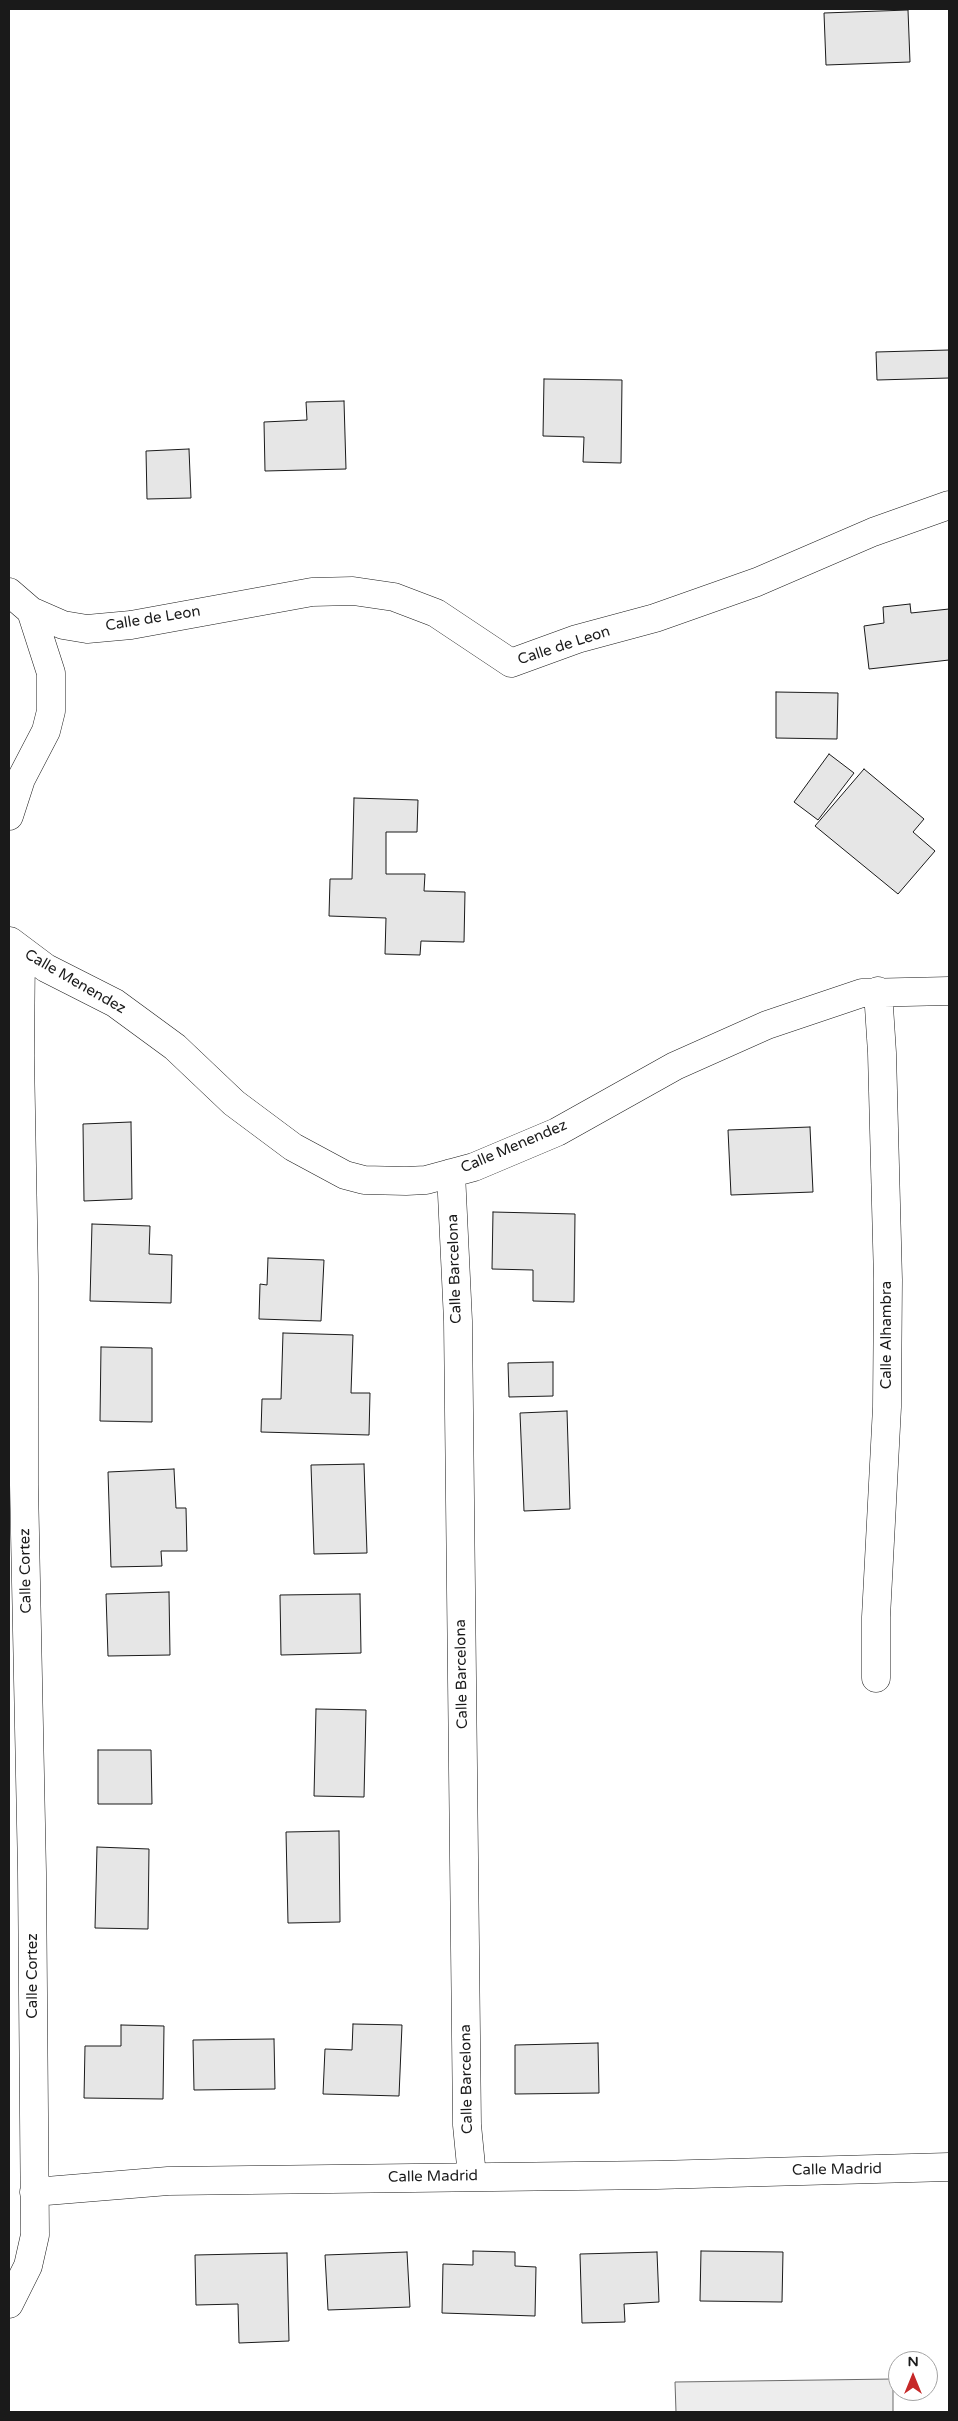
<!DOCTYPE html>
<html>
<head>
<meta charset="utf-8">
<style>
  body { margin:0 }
  #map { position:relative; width:958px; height:2421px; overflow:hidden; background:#fff; font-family:"Varela Round",sans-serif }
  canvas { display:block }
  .frame { position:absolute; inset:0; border:10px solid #1a1a1a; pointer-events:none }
  .north { position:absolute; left:888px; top:2351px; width:50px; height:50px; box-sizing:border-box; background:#fff; border:1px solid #a3a3a3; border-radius:50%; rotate:0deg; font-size:14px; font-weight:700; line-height:20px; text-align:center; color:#1a1a1a }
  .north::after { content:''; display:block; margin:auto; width:18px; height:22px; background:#c62828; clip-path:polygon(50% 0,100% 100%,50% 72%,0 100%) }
</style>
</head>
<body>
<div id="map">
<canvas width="958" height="2421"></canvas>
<div class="frame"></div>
<div class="north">N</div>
</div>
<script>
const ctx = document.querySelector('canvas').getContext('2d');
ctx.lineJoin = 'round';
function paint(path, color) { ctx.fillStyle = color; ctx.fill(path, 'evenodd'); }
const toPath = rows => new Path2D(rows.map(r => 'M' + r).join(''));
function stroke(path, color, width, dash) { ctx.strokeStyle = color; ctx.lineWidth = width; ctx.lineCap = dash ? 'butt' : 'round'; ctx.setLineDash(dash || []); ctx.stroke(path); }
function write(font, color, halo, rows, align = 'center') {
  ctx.font = font + ' "Varela Round",sans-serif'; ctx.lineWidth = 4; ctx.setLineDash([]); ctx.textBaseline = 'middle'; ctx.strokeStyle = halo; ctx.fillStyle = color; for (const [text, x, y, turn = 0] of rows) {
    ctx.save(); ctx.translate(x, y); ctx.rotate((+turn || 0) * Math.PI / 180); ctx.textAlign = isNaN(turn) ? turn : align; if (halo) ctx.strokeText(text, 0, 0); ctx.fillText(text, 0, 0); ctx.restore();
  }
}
const built = toPath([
  [893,2379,893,2412,676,2412,675,2382,893,2379]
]);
paint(built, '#ededed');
stroke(built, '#6a6a6a', 1);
const building = toPath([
  [908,10,910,62,826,65,824,13,908,10],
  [949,350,949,378,877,380,876,352,949,350],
  [544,379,622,380,621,463,583,462,584,437,543,436,544,379],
  [344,401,346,469,265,471,264,422,307,420,306,402,344,401],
  [189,449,191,498,147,499,146,451,189,449],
  [910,604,911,613,949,609,949,660,869,669,864,626,884,623,883,607,910,604],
  [776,692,838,693,837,739,776,738,776,692],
  [829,754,854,773,818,820,794,802,829,754],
  [864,769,924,819,913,832,935,851,898,894,815,826,864,769],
  [354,798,418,800,417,832,386,832,386,874,425,874,424,891,465,892,464,942,421,941,420,955,385,954,386,918,329,916,330,879,352,879,354,798],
  [131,1122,132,1199,84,1201,83,1124,131,1122],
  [810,1127,813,1192,731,1195,728,1130,810,1127],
  [493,1212,575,1214,574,1302,533,1301,533,1270,492,1269,493,1212],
  [92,1224,150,1226,149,1254,172,1255,171,1303,90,1301,92,1224],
  [268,1258,324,1260,321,1321,259,1319,260,1284,267,1285,268,1258],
  [283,1333,353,1335,351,1393,370,1393,369,1435,261,1432,262,1399,281,1399,283,1333],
  [101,1347,152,1348,152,1422,100,1421,101,1347],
  [553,1362,553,1396,509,1397,508,1363,553,1362],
  [567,1411,570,1509,524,1511,520,1413,567,1411],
  [364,1464,367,1553,314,1554,311,1465,364,1464],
  [174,1469,176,1508,186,1508,187,1551,161,1551,162,1566,111,1567,108,1472,174,1469],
  [169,1592,170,1655,108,1656,106,1594,169,1592],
  [360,1594,361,1653,281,1655,280,1595,360,1594],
  [316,1709,366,1710,364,1797,314,1796,316,1709],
  [98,1750,151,1750,152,1804,98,1804,98,1750],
  [339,1831,340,1922,288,1923,286,1832,339,1831],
  [97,1847,149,1849,148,1929,95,1928,97,1847],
  [353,2024,402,2025,399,2096,323,2094,325,2049,352,2050,353,2024],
  [121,2025,164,2026,163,2099,84,2098,85,2046,121,2046,121,2025],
  [274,2039,275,2089,194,2090,193,2040,274,2039],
  [598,2043,599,2093,515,2094,515,2045,598,2043],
  [473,2251,515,2252,515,2266,536,2267,535,2316,442,2313,443,2264,473,2265,473,2251],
  [701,2251,783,2252,782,2302,700,2301,701,2251],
  [407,2252,410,2307,328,2310,325,2255,407,2252],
  [657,2252,659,2302,624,2304,625,2322,582,2323,580,2254,657,2252],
  [287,2253,289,2341,239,2343,238,2304,196,2305,195,2255,287,2253]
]);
paint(building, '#e6e6e6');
stroke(building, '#1a1a1a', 1);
const minor = toPath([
  [9,592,31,611,63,625,87,629,131,625,312,592,353,591,394,597,436,613,511,663,577,639,655,618,757,582,873,532,949,505],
  [9,816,21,779,46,731,51,711,51,673,31,611],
  [10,941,46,968,115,1003,175,1047,234,1103,293,1147,345,1175,364,1180,406,1181,426,1180,474,1167,557,1132,675,1066,767,1025,862,993,949,991],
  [451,1173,458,1321,467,2125,472,2176],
  [876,1678,876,1617,887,1407,888,1280,882,1053,878,991],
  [34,2192,168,2181,657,2175,949,2167],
  [9,2304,28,2266,35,2235,32,1872,24,1485,24,1276,20,1056,21,951]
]);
stroke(minor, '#1a1a1a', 29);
stroke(minor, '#fff', 28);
write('15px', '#1a1a1a', '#fff', [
  ["Calle de Leon",153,619,-9],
  ["Calle de Leon",564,646,-18],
  ["Calle Menendez",75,982,30],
  ["Calle Menendez",514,1147,-23],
  ["Calle Barcelona",455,1269,-92],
  ["Calle Alhambra",887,1335,-90],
  ["Calle Cortez",26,1571,-91],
  ["Calle Barcelona",462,1674,-91],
  ["Calle Cortez",33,1976,-90],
  ["Calle Barcelona",467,2079,-91],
  ["Calle Madrid",837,2170,-1],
  ["Calle Madrid",433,2177,-1]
]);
</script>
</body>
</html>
